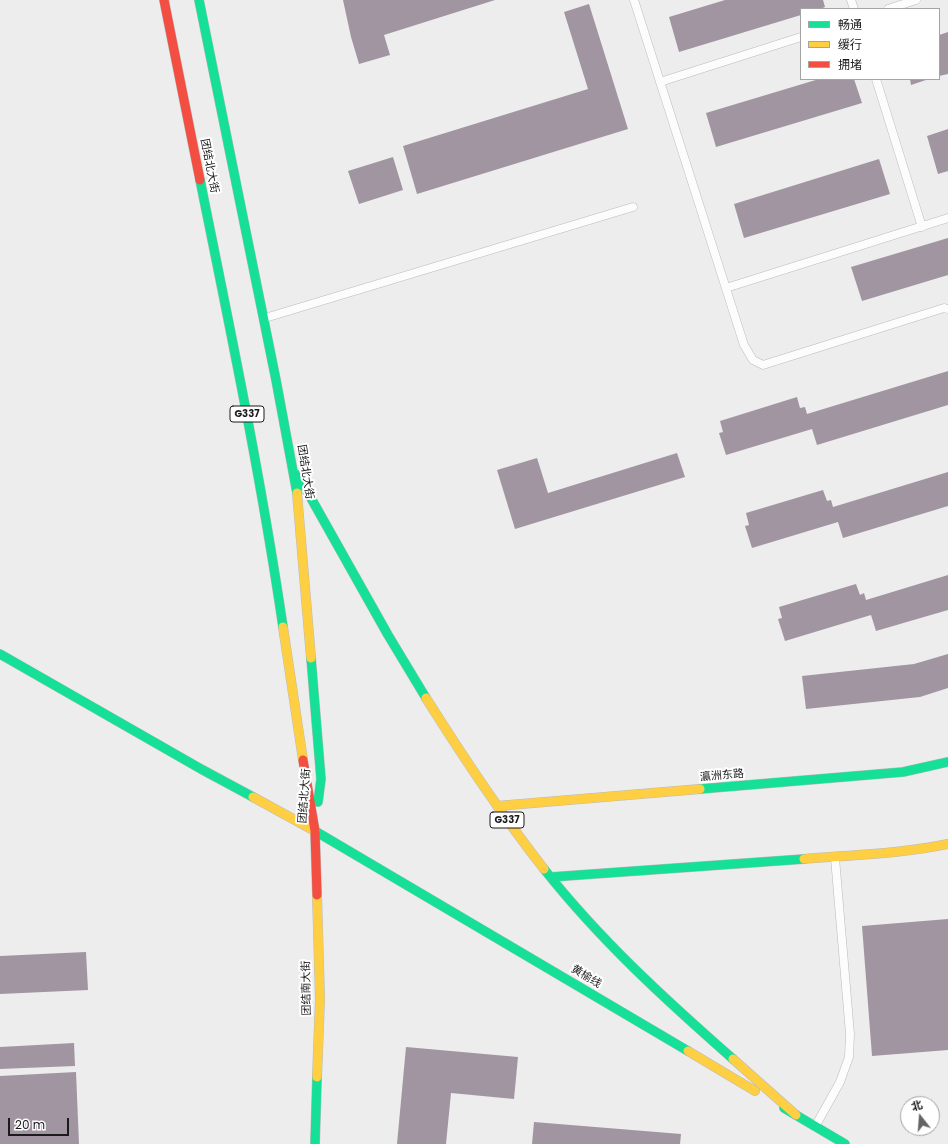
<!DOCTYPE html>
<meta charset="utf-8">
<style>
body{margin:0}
#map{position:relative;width:948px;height:1144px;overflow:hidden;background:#ededed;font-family:Poppins,"Noto Sans SC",sans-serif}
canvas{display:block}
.legend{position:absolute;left:800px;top:8px;width:140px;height:72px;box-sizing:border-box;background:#fff;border:1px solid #a4a4a4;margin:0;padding:5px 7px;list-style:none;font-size:12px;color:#1b1b1b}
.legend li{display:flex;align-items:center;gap:8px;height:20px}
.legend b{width:20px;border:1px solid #a4a4a4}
.north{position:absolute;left:900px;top:1096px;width:40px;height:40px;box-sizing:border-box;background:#fff;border:1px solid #a4a4a4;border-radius:50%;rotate:343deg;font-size:11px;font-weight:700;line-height:16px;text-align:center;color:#1b1b1b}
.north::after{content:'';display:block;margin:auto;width:14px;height:18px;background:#646464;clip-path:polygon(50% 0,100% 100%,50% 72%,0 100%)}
.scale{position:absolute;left:8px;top:1118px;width:61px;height:18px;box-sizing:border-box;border:2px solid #1b1b1b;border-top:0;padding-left:5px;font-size:12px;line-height:14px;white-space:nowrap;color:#1b1b1b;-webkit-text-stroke:3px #fff;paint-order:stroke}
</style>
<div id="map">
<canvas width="948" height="1144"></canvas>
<ul class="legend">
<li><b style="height:5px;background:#16e098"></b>畅通</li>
<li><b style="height:5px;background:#ffcf43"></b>缓行</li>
<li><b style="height:5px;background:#f24e42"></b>拥堵</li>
</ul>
<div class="north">北</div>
<div class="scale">20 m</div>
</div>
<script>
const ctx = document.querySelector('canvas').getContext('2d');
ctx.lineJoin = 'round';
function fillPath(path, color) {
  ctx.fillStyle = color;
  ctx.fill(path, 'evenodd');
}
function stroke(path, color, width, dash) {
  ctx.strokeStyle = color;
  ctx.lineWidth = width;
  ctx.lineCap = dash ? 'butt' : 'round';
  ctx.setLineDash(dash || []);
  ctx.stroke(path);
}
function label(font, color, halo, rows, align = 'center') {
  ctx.font = font + ' Poppins,"Noto Sans SC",sans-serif';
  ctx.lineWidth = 4;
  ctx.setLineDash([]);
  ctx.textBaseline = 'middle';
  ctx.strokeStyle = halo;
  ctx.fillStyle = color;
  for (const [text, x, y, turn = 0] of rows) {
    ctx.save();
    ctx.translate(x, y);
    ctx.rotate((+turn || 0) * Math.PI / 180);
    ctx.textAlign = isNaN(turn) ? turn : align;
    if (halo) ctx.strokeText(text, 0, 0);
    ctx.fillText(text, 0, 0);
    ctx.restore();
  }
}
const building = new Path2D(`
 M 343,0 L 495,0 L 384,35 L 390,55 L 359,64 L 351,37 Z
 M 725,0 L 823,0 L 825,7 L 820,9 L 801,9 L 801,15 L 679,52 L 669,17 Z
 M 589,4 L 628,129 L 417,194 L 403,146 L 588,89 L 564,12 Z
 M 948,32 L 948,74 L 939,76 L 939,35 Z
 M 819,79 L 854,79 L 862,103 L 716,147 L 706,113 Z
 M 910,79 L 929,79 L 911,85 Z
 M 948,129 L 948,171 L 938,174 L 927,136 Z
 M 393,157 L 403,190 L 359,204 L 348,171 Z
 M 879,159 L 890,194 L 744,238 L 734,204 Z
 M 948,238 L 948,275 L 862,301 L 851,267 Z
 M 948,371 L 948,405 L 817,445 L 812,429 L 726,455 L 719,433 L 723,432 L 720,421 L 797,397 L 800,408 L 805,407 L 807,414 Z
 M 677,453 L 685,477 L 515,529 L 497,470 L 537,458 L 548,493 Z
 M 948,472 L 948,506 L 843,538 L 838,522 L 752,548 L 745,526 L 749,525 L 746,513 L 823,490 L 827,501 L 831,500 L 833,507 Z
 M 948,575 L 948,610 L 876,631 L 871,615 L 785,641 L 778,619 L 782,618 L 779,607 L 856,584 L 860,595 L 864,593 L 866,600 Z
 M 948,654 L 948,688 L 920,697 L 806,709 L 802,676 L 914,664 Z
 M 948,919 L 948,1050 L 872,1056 L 862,926 Z
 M 86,952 L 88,990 L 0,994 L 0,956 Z
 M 74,1043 L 75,1066 L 0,1069 L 0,1047 Z
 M 406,1047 L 518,1057 L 514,1099 L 451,1093 L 446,1144 L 397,1144 Z
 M 76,1072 L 79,1144 L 0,1144 L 0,1076 Z
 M 534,1122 L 681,1134 L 680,1144 L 532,1144 Z`);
const lane = new Path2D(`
 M 634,0 L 744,345 L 753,360 L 763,365 L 944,308 L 948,309
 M 851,0 L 854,9
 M 888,9 L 916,0
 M 876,79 L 922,227
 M 660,82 L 801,37
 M 726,288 L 948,218
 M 265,318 L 633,207
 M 816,1125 L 840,1082 L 849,1057 L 850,1034 L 835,858`);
const fast = new Path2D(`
 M 199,0 L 276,380 L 297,493
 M 200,180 C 230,328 261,477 283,627
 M 298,475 L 388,635 L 426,698
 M 0,654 L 201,769 L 253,797
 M 311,658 L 321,779 L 318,802
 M 700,789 L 903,772 L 948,762
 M 315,831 L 688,1051
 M 544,869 C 600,940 666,1000 733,1059
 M 551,877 L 804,859
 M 784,1108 L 845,1144
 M 315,1144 L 317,1077`);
const slow = new Path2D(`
 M 297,493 L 311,658
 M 283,627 L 303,760
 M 426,698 C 463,757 501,814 544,869
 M 253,797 L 315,831
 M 497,806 L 700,789
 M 804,859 C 852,855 901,854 948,844
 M 317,895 L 320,999 L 317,1077
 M 688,1051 L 755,1091
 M 733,1059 L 796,1115`);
const jam = new Path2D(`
 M 164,0 L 200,180
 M 303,760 L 315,831 L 317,895`);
const shields = [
 [247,414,34],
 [507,820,34]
];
const shieldNames = [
 ["G337",247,414],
 ["G337",507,820]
];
const streetNames = [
 ["团结北大街",209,166,79],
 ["团结北大街",305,472,81],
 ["瀛洲东路",722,776,-5],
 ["团结北大街",305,796,-86],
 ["黄榆线",586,977,31],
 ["团结南大街",307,988,-91]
];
fillPath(building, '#a295a2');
stroke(lane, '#bbb', 9);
stroke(fast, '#bbb', 10);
stroke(slow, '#bbb', 10);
stroke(jam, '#bbb', 10);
stroke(lane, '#fcfcfc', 8);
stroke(fast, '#16e098', 9);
stroke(slow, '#ffcf43', 9);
stroke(jam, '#f24e42', 9);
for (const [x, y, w] of shields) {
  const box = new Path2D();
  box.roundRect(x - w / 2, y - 8, w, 16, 3);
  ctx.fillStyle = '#fff';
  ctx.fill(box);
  stroke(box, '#1b1b1b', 1);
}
label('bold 10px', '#1b1b1b', null, shieldNames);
label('11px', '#1b1b1b', '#fff', streetNames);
</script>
